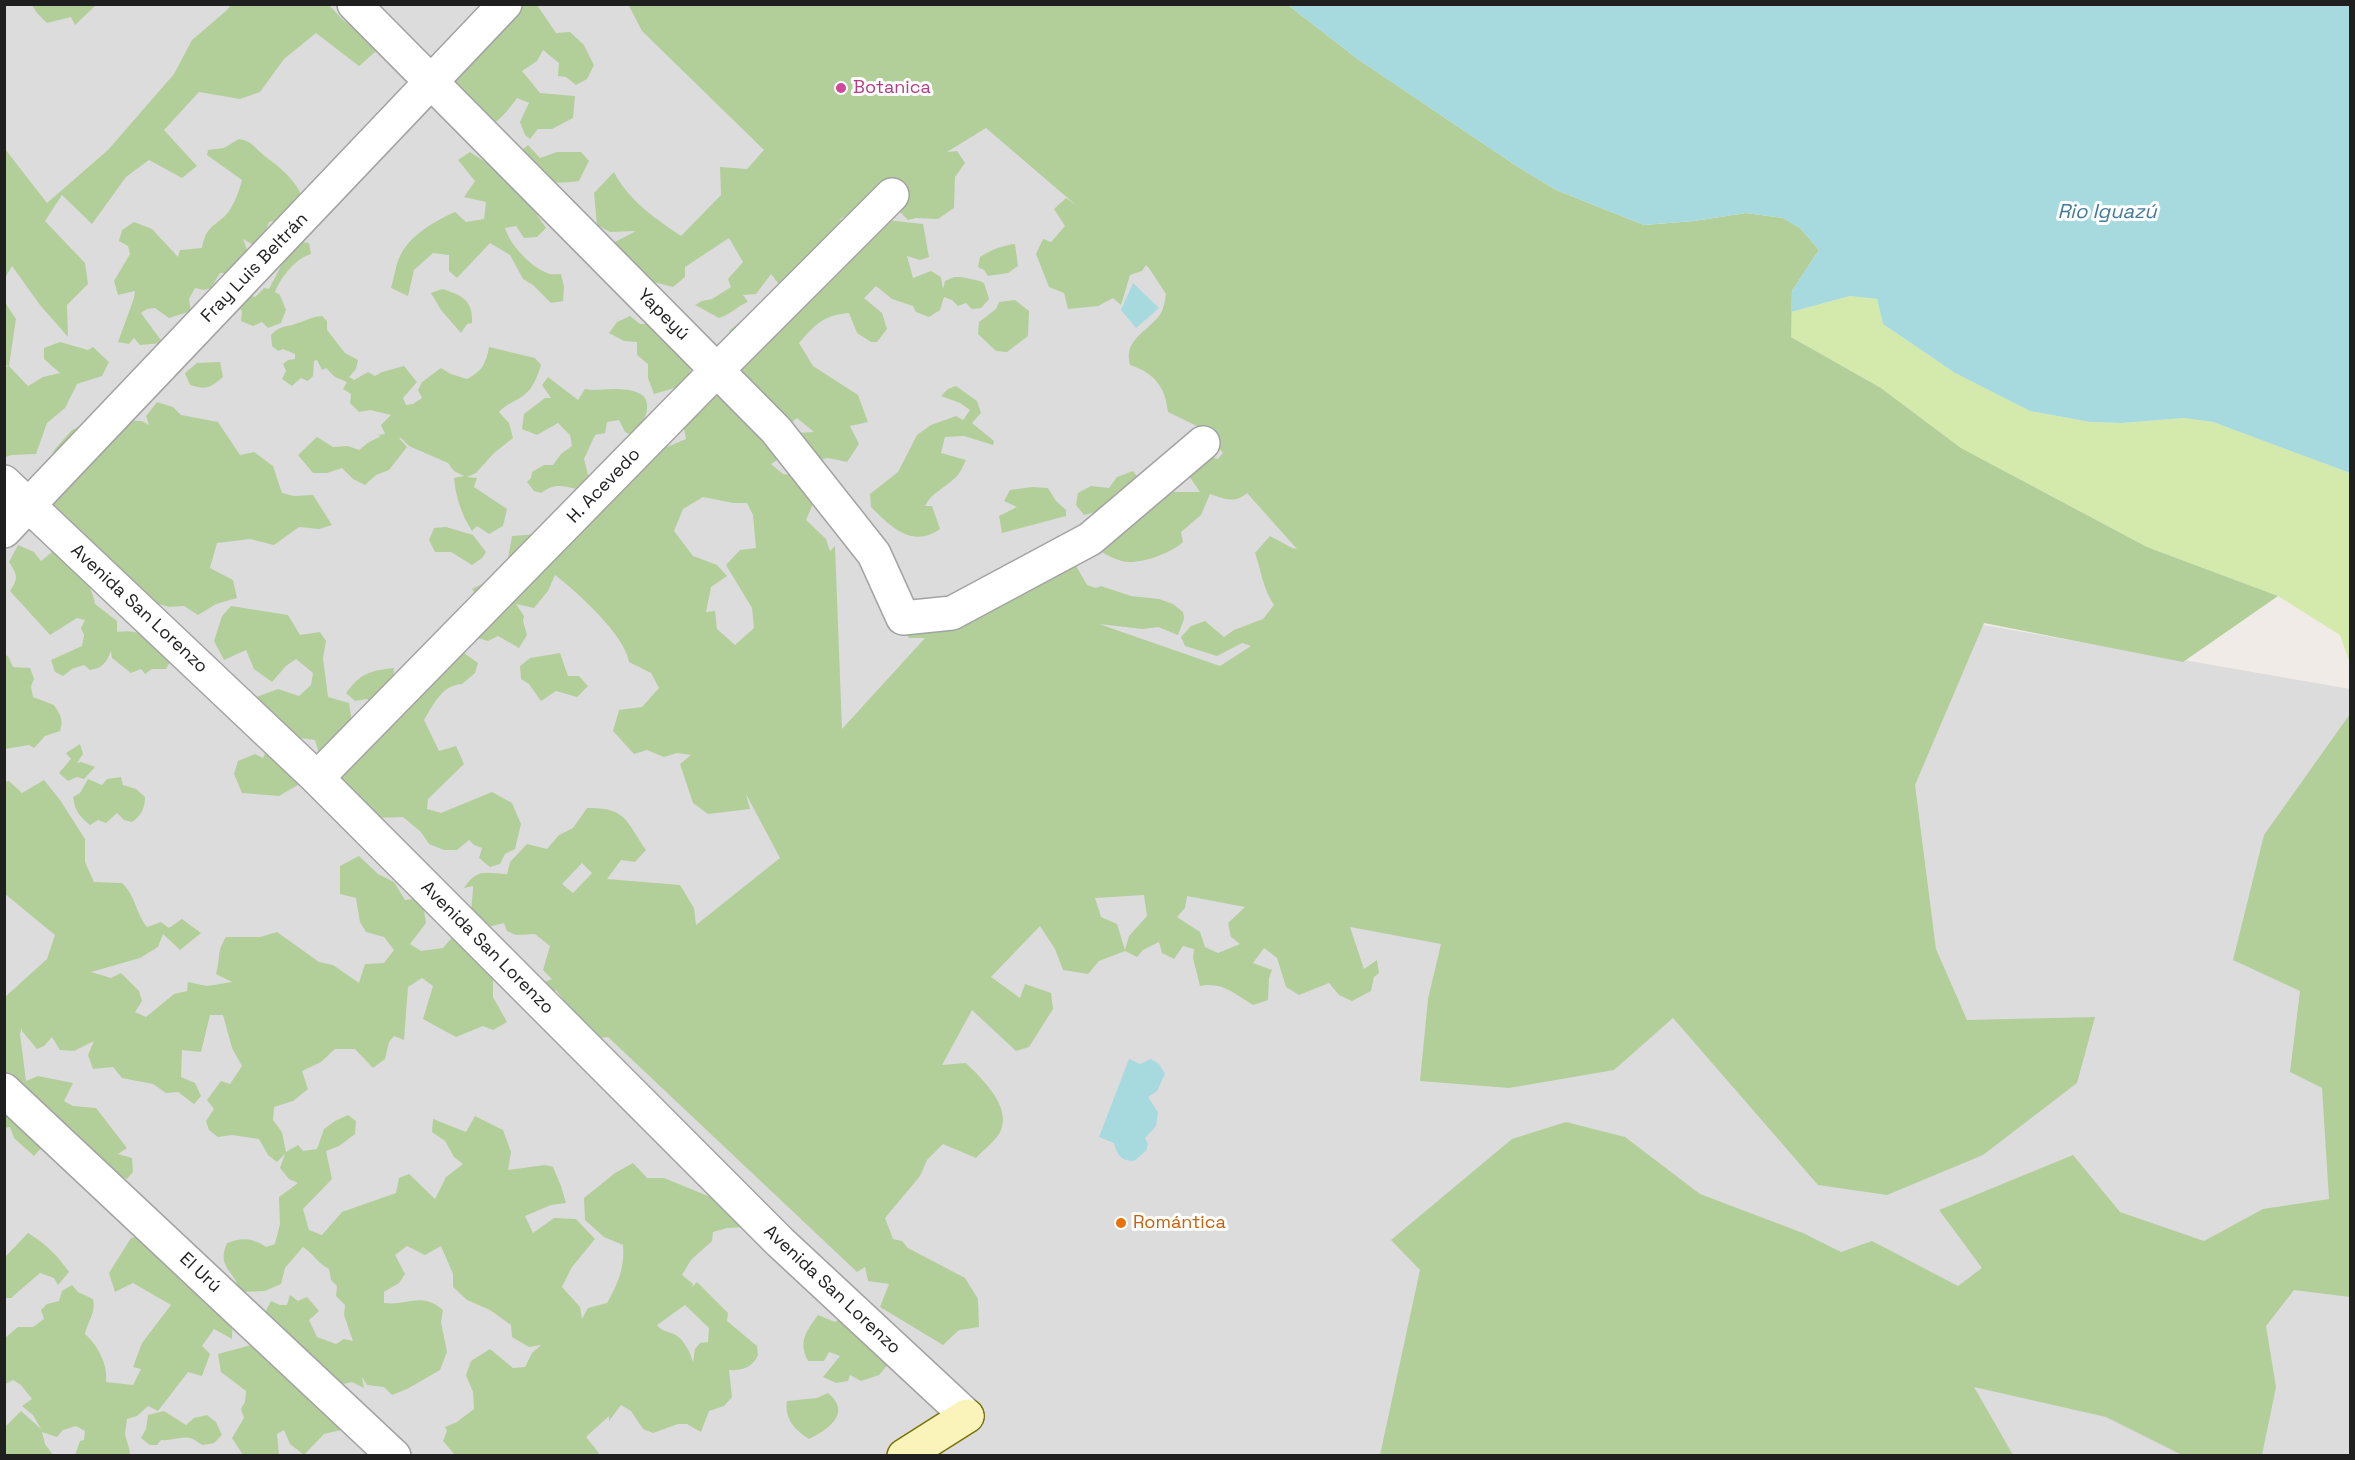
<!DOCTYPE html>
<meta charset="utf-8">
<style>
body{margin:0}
#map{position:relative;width:2355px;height:1460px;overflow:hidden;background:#f0ebe6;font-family:"Space Grotesk",sans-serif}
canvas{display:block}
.frame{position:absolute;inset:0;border:6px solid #1f1f1f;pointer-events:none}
</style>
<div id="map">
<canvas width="2355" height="1460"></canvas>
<div class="frame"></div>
</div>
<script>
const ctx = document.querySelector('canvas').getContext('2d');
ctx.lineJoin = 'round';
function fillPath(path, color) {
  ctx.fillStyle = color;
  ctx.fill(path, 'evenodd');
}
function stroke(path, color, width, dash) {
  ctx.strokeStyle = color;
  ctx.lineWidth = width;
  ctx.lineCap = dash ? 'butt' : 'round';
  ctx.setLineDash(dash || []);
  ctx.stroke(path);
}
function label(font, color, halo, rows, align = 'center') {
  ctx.font = font + ' "Space Grotesk",sans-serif';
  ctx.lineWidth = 6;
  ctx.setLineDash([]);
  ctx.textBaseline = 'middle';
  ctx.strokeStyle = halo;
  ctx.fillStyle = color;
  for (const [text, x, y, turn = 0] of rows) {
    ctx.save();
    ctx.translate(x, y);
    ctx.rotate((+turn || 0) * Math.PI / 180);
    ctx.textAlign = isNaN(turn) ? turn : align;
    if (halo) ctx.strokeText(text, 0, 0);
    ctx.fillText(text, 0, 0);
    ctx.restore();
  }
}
const residential = new Path2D(`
 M 5,5 L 1129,5 L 1794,592 L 2350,689 L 2350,1455 L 5,1456 Z`);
const grass = new Path2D(`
 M 1850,296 L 1877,299 L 1883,324 L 1955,373 L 2030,411 L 2090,422 L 2122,423 L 2184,418 L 2213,422 L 2350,473 L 2350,664 L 2340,635 L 2278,596 L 2147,547 L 1961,448 L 1881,388 L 1791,337 L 1791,312 Z`);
const forest = new Path2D(`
 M 628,4 L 1288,5 L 1359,60 L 1515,165 L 1556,190 L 1644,225 L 1694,221 L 1746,213 L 1783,218 L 1800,228 L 1819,250 L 1792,291 L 1791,337 L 1881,388 L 1961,448 L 2147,547 L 2278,596 L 2183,662 L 1984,623 L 1915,785 L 1936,949 L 1967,1020 L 2095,1017 L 2077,1083 L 1983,1155 L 1887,1195 L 1818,1185 L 1673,1018 L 1614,1070 L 1509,1088 L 1420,1081 L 1428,999 L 1441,944 L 1350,927 L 1364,969 L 1377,960 L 1379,973 L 1374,977 L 1371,991 L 1352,1001 L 1339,995 L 1329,983 L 1299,995 L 1286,987 L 1277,958 L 1264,948 L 1253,963 L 1272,970 L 1269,978 L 1268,1000 L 1253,1005 C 1235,994 1222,981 1200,986 L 1193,958 L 1194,949 L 1183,946 L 1174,959 L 1162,953 L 1159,942 L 1143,950 L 1137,957 L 1125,951 L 1099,961 L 1088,974 L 1063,970 L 1055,949 L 1040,926 L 991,977 L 1020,998 L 1025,984 L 1051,993 L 1053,1009 L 1029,1047 L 1016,1051 L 972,1010 L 942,1065 L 966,1063 C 981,1078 1011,1105 1001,1130 C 998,1139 983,1150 976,1158 L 943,1144 L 927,1160 L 920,1176 L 885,1218 L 893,1239 L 902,1241 L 908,1248 L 965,1278 L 978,1299 L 979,1327 L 959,1330 L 943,1345 L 880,1307 L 889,1284 L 868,1281 L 865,1267 L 857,1272 L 608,1037 L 599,1038 L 577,1017 L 556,990 L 549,996 L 542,983 L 552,979 L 543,970 L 550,946 L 535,934 L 516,935 L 507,931 L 504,923 L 484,928 C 466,912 473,906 473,886 L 464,888 C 477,868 485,873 507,874 L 510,862 L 527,844 L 547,849 L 559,835 L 573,828 L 587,808 C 626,807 626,821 646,850 L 635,862 L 621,860 L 607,879 L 680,885 L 694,908 L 696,925 L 780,858 L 746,794 L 750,809 L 708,814 L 693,803 L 680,764 L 691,755 L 677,753 L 664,757 L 647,750 L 634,754 L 613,731 L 619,710 L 642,707 L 659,688 L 651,673 L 629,662 C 625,635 577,592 555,575 L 548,591 L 534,608 L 516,604 L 524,616 L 523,621 L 527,635 L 519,648 L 498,636 L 488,641 L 474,637 L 481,603 L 472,589 L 484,583 L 500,584 L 506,570 L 512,536 L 538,534 L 646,448 L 667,447 L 686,439 L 682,419 L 726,343 L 730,330 L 740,322 L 752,325 L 781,287 L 771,274 L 756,294 L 743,295 L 748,302 C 737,306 730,315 719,318 L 695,305 L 702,301 L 712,299 L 731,287 L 728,279 L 743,262 L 729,238 L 685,267 L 685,277 L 673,287 L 642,279 L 621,291 L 615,242 L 636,231 L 610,232 L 597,225 L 594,193 L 614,172 C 628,200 656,219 681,236 L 721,195 L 720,167 L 747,169 L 764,150 L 642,31 ZM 986,128 L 1077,206 L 1066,198 L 1054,209 L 1065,226 L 1051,242 L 1043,239 L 1036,254 L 1049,287 L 1064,293 L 1068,309 L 1098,306 L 1113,298 L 1121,305 L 1130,275 L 1142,271 L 1146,265 L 1149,268 L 1166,294 C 1165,300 1164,308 1161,313 C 1149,332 1123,338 1130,365 C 1154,373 1165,386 1168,412 L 1203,429 L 1223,453 L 1218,459 L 1200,453 L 1187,473 L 1200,492 L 1164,492 L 1096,549 C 1104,553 1113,559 1122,561 C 1137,566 1172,553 1183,542 L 1181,532 L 1201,515 L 1210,494 C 1225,499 1235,504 1247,493 L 1297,549 L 1292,548 L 1270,536 L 1255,553 C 1261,570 1263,589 1274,605 L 1263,619 L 1234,630 L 1224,637 L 1205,621 L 1191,626 L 1181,637 L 1185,646 L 1217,656 L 1242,643 L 1251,646 L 1220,666 L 1099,624 L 1143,629 L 1158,627 L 1178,635 L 1184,619 L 1183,612 L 1173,604 L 1159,599 L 1131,596 L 1101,586 L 1096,588 L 1087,585 L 1075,564 L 948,596 L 927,606 L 904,629 L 909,638 L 925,638 L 842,729 L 835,546 L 830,551 L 826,539 L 806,520 L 815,499 L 807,476 L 783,474 L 771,464 L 782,457 L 785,428 L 797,418 L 814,432 L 796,433 L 814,461 L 828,458 L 847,462 L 859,444 L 850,426 L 868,422 L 858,395 L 813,366 L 799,343 C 815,325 823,315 849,313 L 857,333 L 871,342 L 877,342 L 887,329 L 882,313 L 864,298 L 876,286 L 892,299 L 913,306 L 916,312 L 929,317 L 940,310 L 944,297 L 952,300 L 958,306 L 966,303 L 972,309 L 981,308 L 989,299 L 984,283 L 980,281 L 961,277 L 954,277 L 945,281 L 943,289 L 941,277 L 931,271 L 913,278 L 907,256 L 920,260 L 929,257 L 923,224 L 858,217 L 839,220 L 898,183 L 897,209 L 908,220 L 916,218 L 938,219 L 954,208 L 955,177 L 965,163 L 957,151 L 947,152 ZM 703,497 L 733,503 L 747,503 L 753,515 L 756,548 L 740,550 L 726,565 L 752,608 L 754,628 L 735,645 L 717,629 L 715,611 L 706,612 L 711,587 L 727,576 L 717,565 L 693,556 L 674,531 L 683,509 ZM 582,863 L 592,873 L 573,893 L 562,884 ZM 1144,895 L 1147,916 L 1129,936 L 1125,950 L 1117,924 L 1101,917 L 1095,898 ZM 1187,896 L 1245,907 L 1228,923 L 1231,937 L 1240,944 L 1218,953 L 1205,947 L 1200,932 L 1177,917 L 1185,908 Z
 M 32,5 L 96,5 L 75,25 L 71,17 L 47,23 L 37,13 Z
 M 231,5 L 329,5 L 343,20 L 381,47 L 359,66 L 316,33 L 284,59 L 260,92 L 240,99 L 199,92 L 164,130 L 197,166 L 182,178 L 149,160 L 126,177 L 92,224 L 62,195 L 45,221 L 85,263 L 88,284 L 67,305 L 68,337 L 40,305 L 12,266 L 5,278 L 5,149 L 47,203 L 108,150 L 174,74 L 192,40 L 226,11 Z
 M 496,5 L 537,5 L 556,33 L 570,32 L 584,45 L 594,65 L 587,79 L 576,85 L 566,77 L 558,76 L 559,63 L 543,50 L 537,61 L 522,71 L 540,93 L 575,96 L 573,118 L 552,129 L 538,129 L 530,139 L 525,135 L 520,122 L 529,103 L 517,98 C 504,117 484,138 459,134 L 448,117 L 452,78 Z
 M 239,139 C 253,141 255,149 266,157 C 282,169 301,184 304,205 L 286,218 L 269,222 L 264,238 L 257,247 L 243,239 L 249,255 L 232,273 L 220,273 L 211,288 L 204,290 L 195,288 L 189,299 L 191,311 L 169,318 L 155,308 L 147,309 L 141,313 L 163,343 L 140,345 L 134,338 L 129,344 L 118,342 L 134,298 L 135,291 L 118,295 L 114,281 L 130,254 L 128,246 L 119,241 L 122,230 L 134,222 L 152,229 L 178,257 L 180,250 L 202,248 C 206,227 212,228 226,215 C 234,206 239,191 242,180 L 207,155 L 208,150 L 224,148 Z
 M 528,145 L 540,158 L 557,152 L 581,152 L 589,161 L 579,181 C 542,186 541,180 516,155 Z
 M 470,152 L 513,180 L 546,228 L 537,237 L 524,238 L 516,226 L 505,228 C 510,245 530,266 547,273 C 550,275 556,274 561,274 L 564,287 L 563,301 L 551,303 L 533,285 L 523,279 L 510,255 L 490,243 L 457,278 L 449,271 L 449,255 L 433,253 L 414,270 L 408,296 L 391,288 C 394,279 396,263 400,256 C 410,235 435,221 455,212 L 466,222 L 484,219 L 486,202 L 464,197 L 475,181 L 458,160 Z
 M 301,242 L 309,243 L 311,254 C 296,258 281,277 275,292 L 280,295 L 286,310 L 281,323 L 268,328 L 262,322 L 253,326 L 241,321 L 242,310 L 234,308 L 248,295 L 255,297 L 264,288 L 269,289 L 282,264 L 277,261 Z
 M 1015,244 L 1018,266 L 1008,273 L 988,276 L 984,270 L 978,267 L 980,257 C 992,249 1001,246 1015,244 Z
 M 442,289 C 462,295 473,300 472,323 L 467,324 L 461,333 L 441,310 L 431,293 Z
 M 1015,300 L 1029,311 L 1028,336 L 1007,352 L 996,351 L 978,334 L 979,322 L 996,309 L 999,302 Z
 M 4,301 L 16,319 L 9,366 L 28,386 L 43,377 L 60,373 L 44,359 L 44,348 L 60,342 L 88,350 L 93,347 L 109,362 L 102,376 L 77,384 L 65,408 L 47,423 L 36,454 L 12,455 L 5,457 L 4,368 L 8,366 L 5,365 Z
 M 322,316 L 327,321 L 327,330 L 345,353 L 358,360 L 356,369 L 349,377 L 354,380 L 368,372 L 375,376 L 382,372 L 404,366 L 417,382 L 403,398 L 406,405 L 413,404 L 422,398 L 418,390 L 422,382 L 441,368 L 451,374 L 467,379 C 482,371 486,364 489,347 L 535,358 L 541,365 C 537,378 532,391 520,398 C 511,403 506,405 499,412 L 509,423 L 513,438 L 494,453 L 476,473 L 467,477 L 477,478 L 474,487 L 507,509 L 503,526 L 489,534 L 477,526 L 472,531 C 461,514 456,497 454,478 L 464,476 L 454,471 L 448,463 L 409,446 L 401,438 L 399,438 L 407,447 L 389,470 L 376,475 L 365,485 L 353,479 L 342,468 L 327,473 L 313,473 L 298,455 L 317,437 L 333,447 L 348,446 L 359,450 L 369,442 L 381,436 L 377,435 L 385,434 L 381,425 L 391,415 L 370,410 L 359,412 L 350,403 L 351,394 L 343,389 L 347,382 L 335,377 L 326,368 L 322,370 L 317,360 L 314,361 L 313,376 L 308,381 L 301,378 L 292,386 L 282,379 L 286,371 L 283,364 L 288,360 L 295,359 L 295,354 L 283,349 L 278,351 L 272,346 L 271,335 C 282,324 285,328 298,323 C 307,320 312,317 322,316 Z
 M 630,316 L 640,324 L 653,324 L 691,367 C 686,389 673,388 654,394 L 648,378 L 648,364 L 637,355 L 637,342 L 624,341 L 609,333 L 617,322 Z
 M 220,362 L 223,377 C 210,388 206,390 190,385 L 185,373 L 197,363 Z
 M 548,377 L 578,400 L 585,389 C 595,391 603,389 613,389 C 656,389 652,407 636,437 L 625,432 L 619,420 L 607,422 L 605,433 L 595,435 L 584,459 L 591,487 L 586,492 C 568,487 557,481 541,493 L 534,491 L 527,482 L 531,478 L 532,472 L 544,465 L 553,465 L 561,454 L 572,446 L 570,435 L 558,423 L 537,435 L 522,429 L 524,414 L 545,398 L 551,398 L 542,385 Z
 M 956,386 L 977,401 L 981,413 L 972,423 L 994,441 L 993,445 L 964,436 L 945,437 L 941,453 L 966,460 C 963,466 960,474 955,478 C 945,488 931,493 925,506 L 932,506 L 940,529 C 912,549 890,526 871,507 L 870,494 L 898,472 L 917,435 L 931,425 L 956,416 L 963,420 L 970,410 L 960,403 L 941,396 L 948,389 Z
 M 157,402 L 173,407 L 181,415 L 218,422 L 240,455 L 254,452 L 273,466 L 282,493 L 294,496 L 313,495 L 332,525 L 319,529 L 299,527 L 274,545 L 250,539 L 217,543 L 210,568 L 233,580 L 237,598 L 216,604 L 198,615 L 184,606 L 169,607 L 149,601 L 74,548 L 39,480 L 55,449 L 72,430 L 93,420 L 142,421 L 149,425 L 146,416 Z
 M 1133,471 L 1139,479 L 1117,492 L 1099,511 L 1084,515 L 1076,505 L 1078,493 L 1091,486 L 1109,488 L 1117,477 Z
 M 1032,487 L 1048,488 L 1056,501 L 1066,510 L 1066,516 L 1002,533 L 999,516 L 1017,507 L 1004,501 L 1010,490 Z
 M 446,527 L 473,535 L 486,552 L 482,558 L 472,565 L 451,552 L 435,552 L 429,540 L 434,528 Z
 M 18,545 L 34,552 L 41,561 L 52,552 C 72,559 92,583 95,604 L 117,621 L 117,632 C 145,628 152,642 171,660 L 166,669 L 152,669 L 145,674 L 141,669 L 131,673 L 112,658 L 111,651 C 106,663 103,668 90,670 L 84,665 L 72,669 L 63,676 L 55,672 L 51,660 L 82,646 L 84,635 L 81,628 L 85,620 L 77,618 L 50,635 L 10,591 C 19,578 17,574 9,562 Z
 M 231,606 L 288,615 L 300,635 L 320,632 L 326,641 L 323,658 L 328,697 L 349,703 L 353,728 L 377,706 L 367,699 L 355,701 L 346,693 C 361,673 369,671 394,668 L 393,688 L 453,645 L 478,663 L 475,673 L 462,684 C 442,685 434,704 424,720 L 439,751 L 456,746 L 464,764 L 428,799 L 427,809 L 441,813 L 492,792 L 512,803 L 521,824 L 515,849 L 505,854 L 500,864 L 490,867 L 479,858 L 482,848 L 474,845 L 469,840 L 457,850 L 444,850 L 429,844 L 421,832 L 403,817 L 372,818 L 322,763 L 315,740 L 270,734 L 275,713 L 256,708 L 242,721 L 217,708 L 215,699 L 248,700 L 278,689 L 299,696 L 311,685 L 313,673 L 296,659 L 286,666 L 272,682 L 254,669 L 246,650 L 224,660 L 214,641 L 222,616 Z
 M 560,653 L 568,676 L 579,676 L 588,686 L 577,697 L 556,691 L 541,701 L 529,684 L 521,679 L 520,666 L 530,658 Z
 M 5,655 L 8,656 L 13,667 L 30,668 L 34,679 L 31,686 L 33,697 L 54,705 C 60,714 64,720 60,731 L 45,736 L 34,748 L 29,745 L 5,749 Z
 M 2350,714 L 2350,1297 L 2294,1290 L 2266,1326 L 2276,1387 L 2262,1455 L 2182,1455 L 2106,1417 L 1974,1387 L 2013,1455 L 1380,1455 L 1420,1270 L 1391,1240 L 1512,1139 L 1566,1122 L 1625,1137 L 1700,1194 L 1803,1233 L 1841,1252 L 1872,1241 L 1958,1286 L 1982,1268 L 1939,1210 L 2073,1155 L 2120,1212 L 2204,1241 L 2263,1209 L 2329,1199 L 2322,1088 L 2290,1072 L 2300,991 L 2233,960 L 2264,835 Z
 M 80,744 L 83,754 L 77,763 L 81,762 L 95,767 L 84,779 L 77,777 L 68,781 L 59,773 L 71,759 L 66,753 Z
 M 266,751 L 300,771 L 298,785 L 279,796 L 242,793 L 234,774 L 238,761 L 255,754 L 263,758 Z
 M 121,777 L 123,785 L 136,789 L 145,797 C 145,808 141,816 132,822 L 124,820 L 117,813 L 106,823 L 98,820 L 90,825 C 80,817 75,811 73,797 L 80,793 L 88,779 L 102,785 L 107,779 Z
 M 44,780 L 60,800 L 85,839 L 85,862 L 94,882 L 122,883 C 137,898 135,912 147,927 L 161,922 L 169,928 L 182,919 L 201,933 L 180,950 L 163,934 L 158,947 L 140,958 L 91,972 L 111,978 L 121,973 L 139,991 L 142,1001 L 135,1012 L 146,1017 L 174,994 L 187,991 L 188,982 L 207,986 L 232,982 L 216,974 C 221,957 216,953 226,937 L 260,937 L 277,932 L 319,962 L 333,965 L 359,983 L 365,964 L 384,963 L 394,950 L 384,937 L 366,932 L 360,922 L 356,898 L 340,894 L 340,866 L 359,856 L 378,874 L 394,882 L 405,900 L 422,898 L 426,923 L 410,944 L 421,951 L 443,948 L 454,935 L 493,976 L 493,997 L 507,1022 L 493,1030 L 483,1026 L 456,1037 L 423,1019 L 433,986 L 422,978 L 408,987 L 404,1040 L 394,1036 L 389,1042 L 385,1059 L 373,1068 L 355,1049 L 335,1049 L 321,1062 L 302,1071 L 308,1089 L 293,1101 L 274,1107 L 273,1120 L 282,1132 L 286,1152 L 298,1145 L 303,1151 L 317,1149 L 324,1129 L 335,1121 L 348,1115 L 356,1121 L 355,1134 L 339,1146 L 326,1151 L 332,1179 L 303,1209 L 309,1230 L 322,1235 L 342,1212 L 396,1193 L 399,1178 L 409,1174 L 435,1199 L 446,1177 L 463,1164 L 454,1157 L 445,1141 L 432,1132 L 433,1119 L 466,1132 L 475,1116 L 503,1130 L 511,1152 L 508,1170 L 545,1165 L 553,1167 L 561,1186 L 566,1203 L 551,1205 L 525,1216 L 533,1233 L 554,1218 L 576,1219 L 595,1239 L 572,1267 L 562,1287 L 580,1307 L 582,1319 L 588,1308 L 607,1303 C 618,1284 625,1267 623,1245 L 604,1237 L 585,1220 L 584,1198 L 615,1173 L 633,1163 L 647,1178 L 664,1178 L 713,1198 L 747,1227 L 727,1228 L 713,1232 L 712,1241 L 691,1260 L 682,1275 L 693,1284 L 692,1287 L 697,1282 L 728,1313 L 727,1321 L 757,1346 L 758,1355 C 753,1367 742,1371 729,1370 L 732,1397 L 724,1406 L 709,1411 L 701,1432 L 687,1424 L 678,1424 L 653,1433 L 643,1429 L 631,1411 L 621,1405 L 609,1421 L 609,1416 L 586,1437 L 599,1453 L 597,1455 L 455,1455 L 443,1441 L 447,1431 L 445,1427 L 457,1422 L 474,1409 L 473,1392 L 466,1375 L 471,1361 L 490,1349 L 513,1368 L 525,1367 L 532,1353 L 541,1345 L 529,1347 L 512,1337 L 511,1325 L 490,1310 L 467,1300 L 453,1287 L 453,1274 L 441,1246 L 425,1255 L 407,1246 L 395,1255 L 405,1274 L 399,1283 L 384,1292 L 384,1303 C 408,1306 421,1291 443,1310 L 441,1322 L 447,1352 L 440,1370 L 407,1389 L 392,1395 L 384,1387 L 367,1385 L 362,1377 L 364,1388 L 352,1382 L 335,1386 L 343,1419 L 341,1430 L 324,1434 L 304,1455 L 290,1444 L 284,1430 L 277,1434 L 279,1455 L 243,1455 L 232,1438 L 244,1418 L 241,1409 L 245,1402 L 246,1391 L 221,1372 L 218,1354 L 270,1340 L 260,1322 L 271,1301 L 280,1305 L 287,1305 L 290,1295 L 298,1301 L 307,1297 L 319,1311 L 309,1320 L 317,1337 L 336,1344 L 344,1339 L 353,1341 L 344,1315 L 345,1305 L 336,1296 L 337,1286 L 331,1280 L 329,1269 C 317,1263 314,1254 303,1247 L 285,1268 L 281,1284 L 265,1291 L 240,1292 C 235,1269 216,1269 227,1243 C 242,1237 253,1238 266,1247 L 275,1244 L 280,1224 L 279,1197 L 298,1183 L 289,1179 L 280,1168 L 285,1154 L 277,1162 L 268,1155 L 259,1139 L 232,1135 L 218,1137 L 209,1130 L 206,1121 L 214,1109 L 207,1100 L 221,1081 L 230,1084 L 242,1066 L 232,1048 L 223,1015 L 210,1015 L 201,1052 L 182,1050 L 181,1077 L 195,1083 L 201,1096 L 194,1104 L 178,1092 L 166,1093 L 153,1084 L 122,1078 L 113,1067 L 93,1069 L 88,1055 L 94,1041 L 74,1051 L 60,1050 L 52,1037 L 44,1046 L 37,1049 L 22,1031 L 22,1027 L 20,1034 L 26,1081 L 38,1076 L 73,1083 L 64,1101 L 73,1106 L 96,1108 L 127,1148 L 118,1154 L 132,1158 L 133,1172 L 127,1179 L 47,1141 L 34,1156 L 14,1138 L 10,1127 L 5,1128 L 5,997 L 47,959 L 55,935 L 5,894 L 4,782 L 9,781 L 22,793 ZM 685,1305 L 709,1328 L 708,1342 L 700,1343 L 695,1349 L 693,1362 C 690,1352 684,1339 674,1334 C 666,1331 662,1331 657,1325 Z
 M 28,1233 C 45,1243 58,1256 69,1272 L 58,1285 L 54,1278 L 40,1273 L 11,1298 L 5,1298 L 5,1257 Z
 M 145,1235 L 233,1314 L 232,1339 L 214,1329 L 202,1346 L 210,1354 L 202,1376 L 188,1372 L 158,1411 L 148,1406 L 137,1416 L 127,1419 L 125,1434 L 130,1452 L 129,1455 L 75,1455 L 80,1441 L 84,1440 L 85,1431 L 76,1426 L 63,1430 L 57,1437 L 42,1432 L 45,1444 L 53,1455 L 5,1455 L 4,1428 L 21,1411 L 41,1429 L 33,1415 L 22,1406 L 32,1399 L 21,1385 L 13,1380 L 5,1384 L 5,1338 L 18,1327 L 33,1327 L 44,1319 L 41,1310 L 47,1304 L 59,1301 L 62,1291 L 72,1285 L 78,1292 L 93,1299 C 96,1314 88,1320 85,1334 C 98,1346 108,1364 106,1382 L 133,1385 L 141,1369 L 133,1367 L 142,1343 L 171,1305 L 133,1283 L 115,1292 L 109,1273 L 131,1238 Z
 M 818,1315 L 835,1322 L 841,1318 L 891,1361 L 879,1375 L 861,1381 L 850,1375 L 848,1381 L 836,1383 L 823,1377 L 840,1356 L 829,1352 L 824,1361 L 808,1361 C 798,1341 806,1332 818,1315 Z
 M 828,1393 C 852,1413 829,1429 809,1439 C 795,1430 784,1419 787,1401 L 817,1398 Z
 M 164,1411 L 186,1425 L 194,1418 L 207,1415 L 216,1422 L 222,1435 L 214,1443 L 203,1445 C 198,1443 195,1439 190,1438 C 181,1436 172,1441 161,1440 L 157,1445 L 150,1445 L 141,1438 L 146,1429 L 148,1415 Z`);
const water = new Path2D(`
 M 1288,5 L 2350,5 L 2350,473 L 2213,422 L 2184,418 L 2122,423 L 2090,422 L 2030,411 L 1955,373 L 1883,324 L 1877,299 L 1850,296 L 1791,312 L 1792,291 L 1819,250 L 1800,228 L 1783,218 L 1746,213 L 1694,221 L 1644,225 L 1556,190 L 1515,165 L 1359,60 Z
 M 1133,283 L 1159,308 L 1136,328 L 1121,310 Z
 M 1129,1059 L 1140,1064 L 1151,1059 L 1159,1064 L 1165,1074 L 1157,1091 L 1148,1097 L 1158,1112 L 1156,1126 L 1145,1138 L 1148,1144 L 1146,1151 L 1134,1161 C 1121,1161 1117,1155 1114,1143 L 1099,1137 Z`);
const minor = new Path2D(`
 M 354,4 L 776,430 L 874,554 L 903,618 L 952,613 L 1090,539 L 1203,443
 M 4,531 L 505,4
 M 317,778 L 718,369 L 892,195
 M 4,1090 L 394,1456`);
const tertiary = new Path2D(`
 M 4,482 L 317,778 L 780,1242 L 967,1416`);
const secondary = new Path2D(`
 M 904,1456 L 967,1416`);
const markers = [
 [841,88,6,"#d1479c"],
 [1121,1223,6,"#e8710a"]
];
const hotelNames = [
 ["Botanica",853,88]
];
const streetNames = [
 ["Fray Luis Beltrán",255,268,-46],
 ["Yapeyú",663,315,45],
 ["H. Acevedo",604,486,-46],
 ["Avenida San Lorenzo",139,609,43],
 ["Avenida San Lorenzo",487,948,45],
 ["El Urú",200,1273,43],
 ["Avenida San Lorenzo",832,1290,43]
];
const foodNames = [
 ["Romántica",1133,1223]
];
const waterNames = [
 ["Rio Iguazú",2107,213]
];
fillPath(residential, '#dddcdd');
fillPath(grass, '#d4eaac');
fillPath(forest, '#b2cf9a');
fillPath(water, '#a6dade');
stroke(minor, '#a3a3a3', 36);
stroke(tertiary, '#a3a3a3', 36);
stroke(secondary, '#787305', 36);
stroke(minor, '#fff', 33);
stroke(tertiary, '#fff', 33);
stroke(secondary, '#faf3ba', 33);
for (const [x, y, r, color] of markers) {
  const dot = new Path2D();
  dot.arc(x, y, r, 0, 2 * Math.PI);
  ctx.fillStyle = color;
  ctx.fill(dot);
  stroke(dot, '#fff', 2);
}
label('18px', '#b23c85', '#fff', hotelNames, 'left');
label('18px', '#1f1f1f', '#fff', streetNames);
label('18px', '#c56008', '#fff', foodNames, 'left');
label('italic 20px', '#427a98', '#fff', waterNames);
</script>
